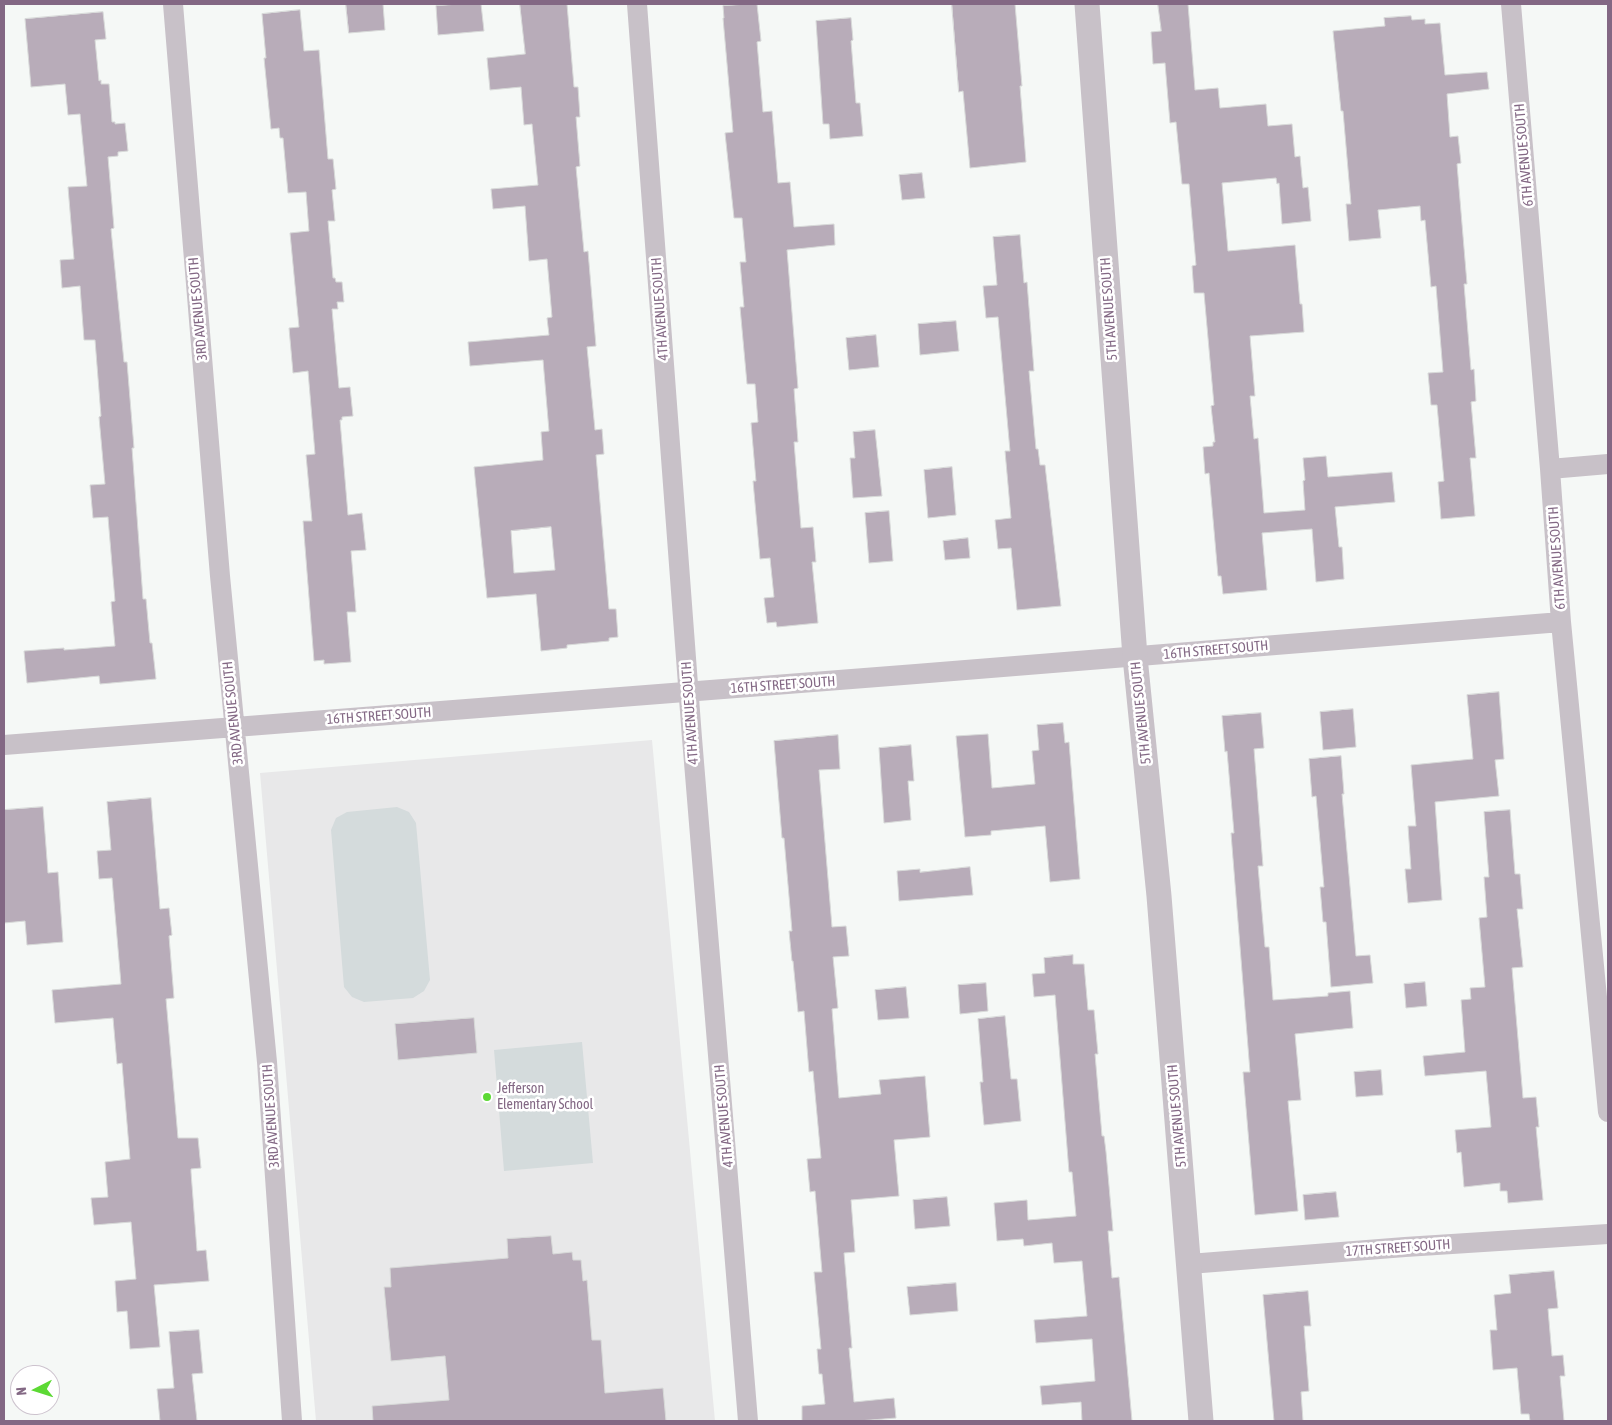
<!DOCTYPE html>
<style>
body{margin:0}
#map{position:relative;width:1612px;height:1425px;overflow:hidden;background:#f5f8f6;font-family:"Asap Condensed",sans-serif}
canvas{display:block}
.frame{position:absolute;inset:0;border:5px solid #836884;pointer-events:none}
.north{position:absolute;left:10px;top:1365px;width:50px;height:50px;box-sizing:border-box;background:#fff;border:1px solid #cdc3ce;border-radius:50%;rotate:265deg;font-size:14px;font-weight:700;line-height:20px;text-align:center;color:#836884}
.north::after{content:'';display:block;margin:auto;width:18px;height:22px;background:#5cd934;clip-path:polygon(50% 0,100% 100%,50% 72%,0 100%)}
</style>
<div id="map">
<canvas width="1612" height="1425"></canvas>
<div class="frame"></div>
<div class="north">N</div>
</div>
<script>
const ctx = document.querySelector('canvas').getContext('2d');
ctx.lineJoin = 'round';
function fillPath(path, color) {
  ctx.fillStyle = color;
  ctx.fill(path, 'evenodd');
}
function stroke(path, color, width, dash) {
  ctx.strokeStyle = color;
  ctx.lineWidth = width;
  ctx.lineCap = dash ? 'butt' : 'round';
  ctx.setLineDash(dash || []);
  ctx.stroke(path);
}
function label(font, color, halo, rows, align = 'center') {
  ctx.font = font + ' "Asap Condensed",sans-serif';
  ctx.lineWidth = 5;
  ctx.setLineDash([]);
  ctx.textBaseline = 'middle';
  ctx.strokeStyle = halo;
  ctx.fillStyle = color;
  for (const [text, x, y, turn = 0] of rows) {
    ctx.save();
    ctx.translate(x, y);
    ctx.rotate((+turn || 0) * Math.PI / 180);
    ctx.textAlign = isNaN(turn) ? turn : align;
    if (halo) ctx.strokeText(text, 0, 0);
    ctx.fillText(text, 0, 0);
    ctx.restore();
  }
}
const built = new Path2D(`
 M 652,740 L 715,1421 L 316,1421 L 260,773 Z`);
const green = new Path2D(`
 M 397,807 L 409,812 L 416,823 L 430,980 L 424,991 L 413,998 L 364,1002 L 352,997 L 344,987 L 331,830 L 336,818 L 347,812 Z
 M 582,1042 L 593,1163 L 504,1171 L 494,1050 Z`);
const building = new Path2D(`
 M 346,4 L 383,4 L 385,30 L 349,33 Z
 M 460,4 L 481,4 L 484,31 L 438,35 L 436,6 Z
 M 520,4 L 567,4 L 574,87 L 578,87 L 580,117 L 576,117 L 580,166 L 576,167 L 584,252 L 588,251 L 596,346 L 587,347 L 595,430 L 602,429 L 604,454 L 596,455 L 609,609 L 616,609 L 618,637 L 609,638 L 609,641 L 567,645 L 567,648 L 541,651 L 536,594 L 487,598 L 474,467 L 543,460 L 541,432 L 549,431 L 543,360 L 470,366 L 468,342 L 549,335 L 547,318 L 552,317 L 547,259 L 529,261 L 525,206 L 493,209 L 491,189 L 538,185 L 532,124 L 524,125 L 521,87 L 490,90 L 487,58 L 525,54 ZM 551,527 L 555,570 L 514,573 L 511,531 Z
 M 748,4 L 757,4 L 761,41 L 757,42 L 763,112 L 772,111 L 778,183 L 790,182 L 794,227 L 834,224 L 835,245 L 787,250 L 798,388 L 794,389 L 798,442 L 794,442 L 801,528 L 813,527 L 816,562 L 812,562 L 818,623 L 777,627 L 776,622 L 767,623 L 764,598 L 774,597 L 770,558 L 760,559 L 753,481 L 756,481 L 751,423 L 758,422 L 755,384 L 747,384 L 740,307 L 744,307 L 740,262 L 746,262 L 742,218 L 734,218 L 725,133 L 733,132 L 723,18 L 724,18 L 723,6 Z
 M 952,4 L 1015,4 L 1022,86 L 1020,86 L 1026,162 L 970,168 L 963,91 L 959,92 Z
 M 1158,4 L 1188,4 L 1195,90 L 1218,88 L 1220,108 L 1266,104 L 1268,126 L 1292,124 L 1295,157 L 1300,156 L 1303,188 L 1308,187 L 1311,221 L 1282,224 L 1279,183 L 1277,184 L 1276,178 L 1222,183 L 1228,251 L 1295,245 L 1300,304 L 1302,304 L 1304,332 L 1250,336 L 1255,396 L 1250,396 L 1254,439 L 1258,438 L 1264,513 L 1305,510 L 1303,481 L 1305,480 L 1303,458 L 1326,456 L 1328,477 L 1392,472 L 1395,502 L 1335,507 L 1339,547 L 1342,547 L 1344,579 L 1316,582 L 1312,529 L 1262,533 L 1267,590 L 1223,594 L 1221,576 L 1218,576 L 1209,473 L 1205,474 L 1203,447 L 1213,446 L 1213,442 L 1215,442 L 1211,406 L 1214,405 L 1204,293 L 1194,293 L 1192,266 L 1196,265 L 1189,184 L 1182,184 L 1176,122 L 1170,123 L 1165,63 L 1153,64 L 1151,32 L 1161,31 Z
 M 300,10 L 304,51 L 319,50 L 328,159 L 333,159 L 336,189 L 332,190 L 335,221 L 328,221 L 333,278 L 335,278 L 336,282 L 342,282 L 344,302 L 337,302 L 338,309 L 332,309 L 339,388 L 350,387 L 353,416 L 342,417 L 342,420 L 340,420 L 348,515 L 362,513 L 366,550 L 351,551 L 356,612 L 347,612 L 351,662 L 324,664 L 324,660 L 314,661 L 303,521 L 312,521 L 306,455 L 315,454 L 308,371 L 293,373 L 289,328 L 299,327 L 290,233 L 309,231 L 306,192 L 288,193 L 283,138 L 280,138 L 279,128 L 271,129 L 264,58 L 266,58 L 262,14 Z
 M 103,12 L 106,39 L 95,40 L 99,81 L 101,80 L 101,84 L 109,84 L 112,122 L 115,122 L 115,124 L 125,123 L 128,151 L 118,152 L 118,156 L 108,157 L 114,228 L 111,229 L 124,362 L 127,362 L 134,448 L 132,448 L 143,599 L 146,599 L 150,643 L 152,643 L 156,679 L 100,684 L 99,676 L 27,683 L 24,651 L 64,648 L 64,650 L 115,646 L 111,602 L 115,601 L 108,517 L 93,518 L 90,485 L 105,484 L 99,417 L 101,416 L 95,340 L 84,340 L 80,286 L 62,288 L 60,260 L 74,259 L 68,187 L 87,186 L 80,114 L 68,115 L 65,84 L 31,87 L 25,19 Z
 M 1411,16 L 1412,20 L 1425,19 L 1425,24 L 1440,23 L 1445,75 L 1487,72 L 1489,89 L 1447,94 L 1450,137 L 1458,136 L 1461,163 L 1457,164 L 1467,284 L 1464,284 L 1471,370 L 1474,369 L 1476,401 L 1471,402 L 1476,458 L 1470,458 L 1475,516 L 1441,519 L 1438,482 L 1444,481 L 1437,405 L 1431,405 L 1428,373 L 1443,372 L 1436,286 L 1431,287 L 1425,220 L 1421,221 L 1420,206 L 1378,210 L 1381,238 L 1349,241 L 1346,204 L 1351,204 L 1343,111 L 1341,111 L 1333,31 L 1385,26 L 1384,18 Z
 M 851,18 L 853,40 L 851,41 L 856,103 L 860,103 L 863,136 L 830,139 L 829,124 L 823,124 L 816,21 Z
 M 922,173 L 925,198 L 902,200 L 899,175 Z
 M 1020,235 L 1024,283 L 1027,282 L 1034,371 L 1029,371 L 1036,449 L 1038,449 L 1040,465 L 1045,465 L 1061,606 L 1017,610 L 1011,548 L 998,549 L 995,520 L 1011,518 L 1005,451 L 1010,451 L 998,317 L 986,318 L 983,286 L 997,285 L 993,237 Z
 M 956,321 L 959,351 L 920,355 L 918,324 Z
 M 876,335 L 879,367 L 849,370 L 846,338 Z
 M 875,430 L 882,496 L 853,498 L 850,458 L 855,458 L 853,432 Z
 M 952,467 L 956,515 L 928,518 L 924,470 Z
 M 889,511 L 893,561 L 869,563 L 865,513 Z
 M 968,538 L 970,558 L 945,560 L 943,541 Z
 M 1499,692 L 1504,759 L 1495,760 L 1499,796 L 1435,802 L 1442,900 L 1408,903 L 1405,869 L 1411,869 L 1408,826 L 1416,826 L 1411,765 L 1473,759 L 1467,695 Z
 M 1353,709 L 1356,747 L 1323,750 L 1320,712 Z
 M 1261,713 L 1264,748 L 1254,749 L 1263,866 L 1258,866 L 1265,947 L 1269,947 L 1273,1000 L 1328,996 L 1328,993 L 1350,991 L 1353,1028 L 1295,1034 L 1301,1100 L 1288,1101 L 1298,1211 L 1255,1215 L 1243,1072 L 1250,1072 L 1232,846 L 1231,833 L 1234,833 L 1227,751 L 1225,752 L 1222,716 Z
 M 1063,723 L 1065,743 L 1069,742 L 1080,879 L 1050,882 L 1045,826 L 991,831 L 991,835 L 965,837 L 956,736 L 988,734 L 992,788 L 1035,784 L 1032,751 L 1039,750 L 1037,725 Z
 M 838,735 L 840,769 L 819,770 L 832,927 L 846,926 L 849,956 L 833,957 L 838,1008 L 832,1009 L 839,1098 L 881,1094 L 879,1080 L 925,1076 L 930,1137 L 894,1140 L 899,1196 L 851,1200 L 855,1252 L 844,1253 L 852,1348 L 849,1348 L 854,1402 L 894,1398 L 896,1418 L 858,1421 L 802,1421 L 802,1406 L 825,1404 L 822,1374 L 819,1374 L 817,1349 L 821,1349 L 814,1272 L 822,1272 L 815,1191 L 810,1192 L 807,1159 L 821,1158 L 813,1071 L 809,1072 L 804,1011 L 798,1012 L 793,961 L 792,961 L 789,931 L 792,931 L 784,838 L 782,838 L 774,741 Z
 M 911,745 L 914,781 L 908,781 L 911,820 L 884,823 L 879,748 Z
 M 1341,756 L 1344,794 L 1342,794 L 1356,956 L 1370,955 L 1373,983 L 1331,987 L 1326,922 L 1323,922 L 1320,887 L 1324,887 L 1316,796 L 1312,797 L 1309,759 Z
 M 151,798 L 160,909 L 169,908 L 172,935 L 169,936 L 174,998 L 166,999 L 178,1138 L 198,1138 L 201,1168 L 191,1169 L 191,1172 L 197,1251 L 206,1250 L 209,1281 L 154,1285 L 160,1347 L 130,1349 L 127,1311 L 117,1312 L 115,1281 L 136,1279 L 131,1222 L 94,1225 L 91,1198 L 108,1197 L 105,1162 L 130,1159 L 122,1063 L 117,1064 L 113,1018 L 55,1023 L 52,990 L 121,984 L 112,878 L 99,879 L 97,851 L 111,850 L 107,802 Z
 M 43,807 L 48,873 L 58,872 L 63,942 L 27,945 L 25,921 L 4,923 L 4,810 Z
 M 1510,810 L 1515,874 L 1520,874 L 1523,909 L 1517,909 L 1523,967 L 1512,968 L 1517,1027 L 1523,1098 L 1536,1097 L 1539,1127 L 1536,1127 L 1543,1200 L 1508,1203 L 1507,1191 L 1500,1191 L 1500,1183 L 1464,1187 L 1461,1152 L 1457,1153 L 1455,1130 L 1491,1127 L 1486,1071 L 1425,1076 L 1423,1056 L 1465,1052 L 1461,1000 L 1471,999 L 1470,988 L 1485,987 L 1479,918 L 1487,917 L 1484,877 L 1489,877 L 1484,812 Z
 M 970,867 L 973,895 L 899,901 L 897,871 L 920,869 L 920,872 Z
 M 1073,955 L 1073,964 L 1084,964 L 1088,1010 L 1094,1010 L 1098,1054 L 1095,1054 L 1102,1136 L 1104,1136 L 1106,1152 L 1113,1231 L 1108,1231 L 1112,1278 L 1119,1277 L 1132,1421 L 1082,1421 L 1081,1402 L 1042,1405 L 1040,1386 L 1095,1381 L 1092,1339 L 1036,1343 L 1034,1320 L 1087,1316 L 1082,1261 L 1054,1263 L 1052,1243 L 1024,1246 L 1023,1239 L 997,1241 L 994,1203 L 1027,1200 L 1028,1220 L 1076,1216 L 1072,1172 L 1069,1172 L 1055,995 L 1034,997 L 1032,974 L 1045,973 L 1044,958 Z
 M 1425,982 L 1427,1006 L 1406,1008 L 1404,984 Z
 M 986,983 L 988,1011 L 960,1014 L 958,985 Z
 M 906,987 L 909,1018 L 878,1020 L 875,990 Z
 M 1005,1016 L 1011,1079 L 1017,1079 L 1021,1121 L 984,1125 L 980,1082 L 983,1082 L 978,1019 Z
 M 474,1018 L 477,1053 L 398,1060 L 395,1024 Z
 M 1381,1070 L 1383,1095 L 1356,1097 L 1354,1072 Z
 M 1336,1192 L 1339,1217 L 1305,1220 L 1303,1195 Z
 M 947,1197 L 950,1226 L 915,1229 L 913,1200 Z
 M 551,1236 L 553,1254 L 572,1252 L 573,1260 L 581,1260 L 583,1281 L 587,1280 L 592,1340 L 601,1340 L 605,1393 L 663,1388 L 666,1421 L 373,1421 L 372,1406 L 449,1400 L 445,1356 L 391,1361 L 384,1287 L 391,1287 L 390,1268 L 508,1258 L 507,1239 Z
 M 1554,1271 L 1558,1308 L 1548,1309 L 1552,1356 L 1563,1355 L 1565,1376 L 1560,1376 L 1564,1421 L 1530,1421 L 1529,1414 L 1521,1414 L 1517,1368 L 1493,1370 L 1490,1330 L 1497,1330 L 1494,1295 L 1511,1293 L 1509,1275 Z
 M 956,1283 L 958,1311 L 910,1315 L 907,1287 Z
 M 1308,1291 L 1311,1326 L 1304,1326 L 1309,1391 L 1301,1392 L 1303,1421 L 1274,1421 L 1263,1295 Z
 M 199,1330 L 203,1373 L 192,1374 L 197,1421 L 160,1421 L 157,1389 L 174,1388 L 169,1332 Z`);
const minor = new Path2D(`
 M 173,4 L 220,576 L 267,1062 L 292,1421
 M 637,4 L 692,738 L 748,1421
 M 1511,4 L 1550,469 L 1561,622 L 1608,1112
 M 1550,469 L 1608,464
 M 4,745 L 916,674 L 1561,622
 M 1189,1264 L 1405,1247 L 1608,1234`);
const tertiary = new Path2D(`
 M 1087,4 L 1135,657 L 1159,896 L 1201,1421`);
const markers = [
 [487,1097,5,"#5cd934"]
];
const streetNames = [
 ["6TH AVENUE SOUTH",1524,155,-95],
 ["3RD AVENUE SOUTH",198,309,-95],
 ["4TH AVENUE SOUTH",660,309,-94],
 ["5TH AVENUE SOUTH",1109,309,-94],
 ["6TH AVENUE SOUTH",1557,558,-94],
 ["16TH STREET SOUTH",1216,650,-5],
 ["16TH STREET SOUTH",783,685,-4],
 ["3RD AVENUE SOUTH",233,713,-96],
 ["4TH AVENUE SOUTH",690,713,-94],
 ["5TH AVENUE SOUTH",1141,713,-96],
 ["16TH STREET SOUTH",379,716,-4],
 ["3RD AVENUE SOUTH",271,1116,-94],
 ["4TH AVENUE SOUTH",724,1116,-95],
 ["5TH AVENUE SOUTH",1177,1116,-95],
 ["17TH STREET SOUTH",1398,1248,-4]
];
const poiNames = [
 ["Jefferson",497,1089],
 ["Elementary School",497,1105]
];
fillPath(built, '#e8e8e9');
fillPath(green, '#d4dbdc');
fillPath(building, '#b8acb9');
stroke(building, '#d7d9d8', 1);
stroke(minor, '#c8c1c8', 20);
stroke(tertiary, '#c8c1c8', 25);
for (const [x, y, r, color] of markers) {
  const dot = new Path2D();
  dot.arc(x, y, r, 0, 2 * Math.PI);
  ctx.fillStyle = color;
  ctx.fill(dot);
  stroke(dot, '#fff', 2);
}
label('14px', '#836884', '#fff', streetNames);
label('14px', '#836884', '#fff', poiNames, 'left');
</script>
